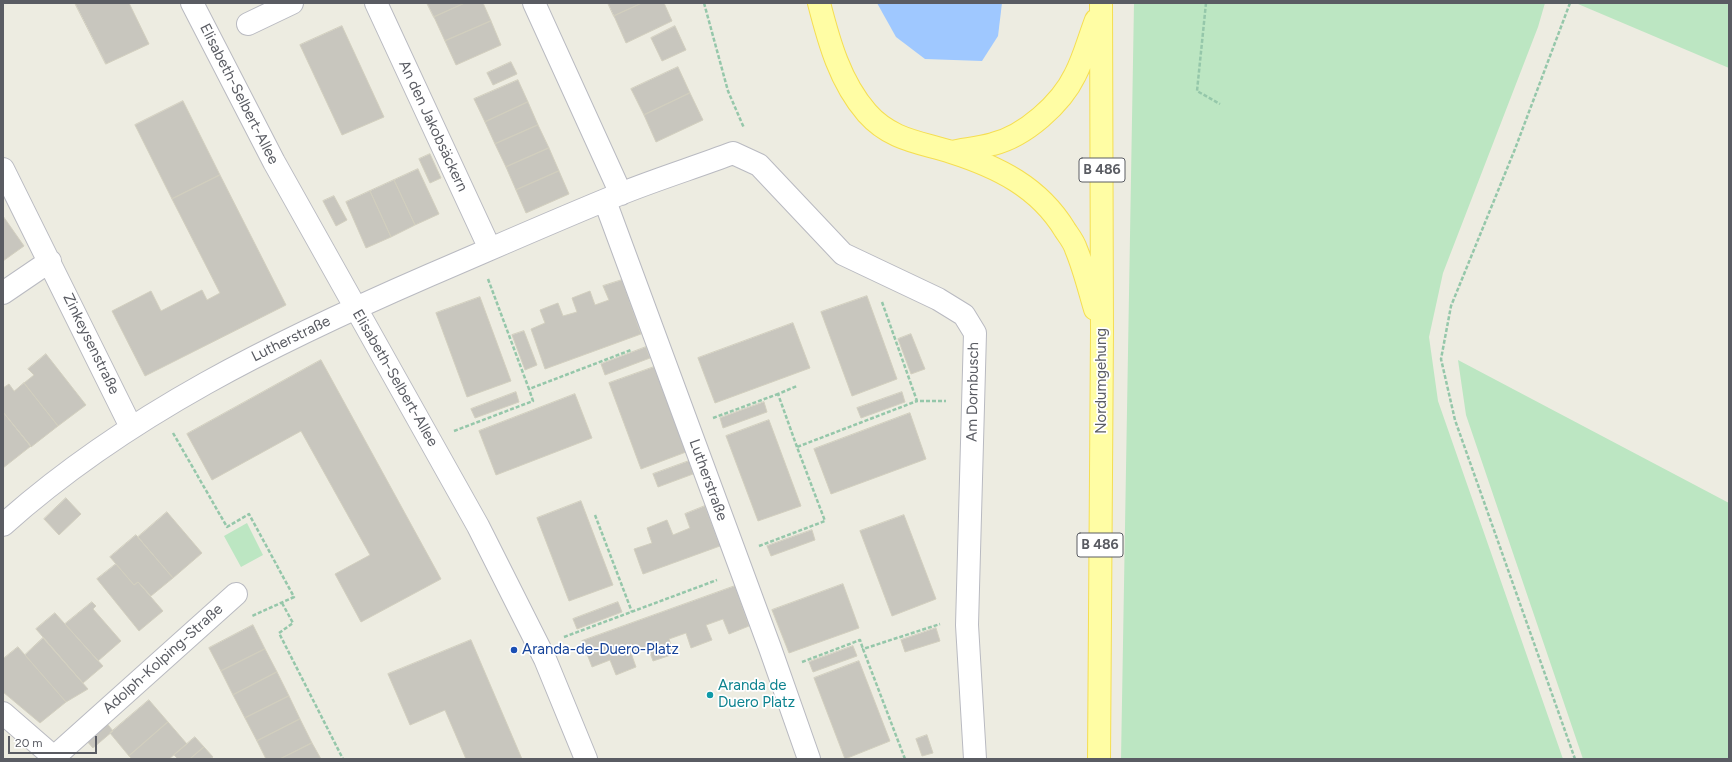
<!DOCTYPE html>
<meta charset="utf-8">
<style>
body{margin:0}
#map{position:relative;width:1732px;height:762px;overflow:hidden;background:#edece1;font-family:Figtree,sans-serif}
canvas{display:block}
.frame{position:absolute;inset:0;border:4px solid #5a5c63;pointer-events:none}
.scale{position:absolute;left:8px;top:736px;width:89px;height:18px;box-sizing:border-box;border:2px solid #5a5c63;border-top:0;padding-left:5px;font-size:12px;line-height:14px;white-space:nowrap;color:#5a5c63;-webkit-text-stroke:3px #fff;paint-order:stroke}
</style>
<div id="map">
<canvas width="1732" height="762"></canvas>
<div class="frame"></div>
<div class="scale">20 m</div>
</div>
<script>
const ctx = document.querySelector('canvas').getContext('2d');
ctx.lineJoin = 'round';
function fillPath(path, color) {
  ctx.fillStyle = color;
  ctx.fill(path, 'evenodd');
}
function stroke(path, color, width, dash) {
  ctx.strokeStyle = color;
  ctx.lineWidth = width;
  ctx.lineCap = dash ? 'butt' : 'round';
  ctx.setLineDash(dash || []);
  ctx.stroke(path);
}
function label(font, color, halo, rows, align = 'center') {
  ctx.font = font + ' Figtree,sans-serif';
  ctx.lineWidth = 3.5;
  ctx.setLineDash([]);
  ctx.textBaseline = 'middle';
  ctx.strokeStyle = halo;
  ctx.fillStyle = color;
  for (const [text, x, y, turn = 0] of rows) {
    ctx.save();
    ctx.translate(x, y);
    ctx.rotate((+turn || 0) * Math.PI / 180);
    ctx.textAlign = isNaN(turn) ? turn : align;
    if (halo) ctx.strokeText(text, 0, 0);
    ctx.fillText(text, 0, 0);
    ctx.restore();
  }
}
const green = new Path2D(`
 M 1134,3 L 1545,3 L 1538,27 L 1443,273 L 1429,337 L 1438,401 L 1563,759 L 1121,759 Z
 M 1579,3 L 1729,3 L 1729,68 L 1578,4 Z
 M 1458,360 L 1729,503 L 1729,759 L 1583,759 L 1466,415 Z
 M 247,523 L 263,555 L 241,567 L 224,536 Z`);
const water = new Path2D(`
 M 877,3 L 1002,3 L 998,36 L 982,61 L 925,59 L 896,37 Z`);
const building = new Path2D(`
 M 75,3 L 129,3 L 149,44 L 106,64 Z
 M 427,3 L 465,3 L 434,17 Z
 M 465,3 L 483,3 L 491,21 L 445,41 L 434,17 Z
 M 608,3 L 642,3 L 614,16 Z
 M 642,3 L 664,3 L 672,21 L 626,43 L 614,16 Z
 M 491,21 L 501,45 L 456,65 L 445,41 Z
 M 342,26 L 384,117 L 342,135 L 300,45 Z
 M 675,26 L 686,50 L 662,61 L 651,38 Z
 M 511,62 L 517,74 L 493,85 L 487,73 Z
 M 678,67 L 690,93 L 644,115 L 631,89 Z
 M 518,80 L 528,102 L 485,122 L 474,99 Z
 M 690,93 L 703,120 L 656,142 L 644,115 Z
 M 183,101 L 220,175 L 172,199 L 135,125 Z
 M 528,102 L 538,125 L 495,144 L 485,122 Z
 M 538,125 L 549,148 L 506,167 L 495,144 Z
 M 549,148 L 559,171 L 516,190 L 506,167 Z
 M 430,154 L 441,178 L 430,183 L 419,159 Z
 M 418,169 L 439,214 L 415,225 L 394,180 Z
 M 559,171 L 569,194 L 526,213 L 516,190 Z
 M 220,175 L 286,305 L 145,376 L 112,311 L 151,291 L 161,311 L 202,290 L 207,300 L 220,293 L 172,199 Z
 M 394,180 L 415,225 L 391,237 L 370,191 Z
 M 370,191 L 391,237 L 366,248 L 346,202 Z
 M 334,196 L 347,220 L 336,226 L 323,201 Z
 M 3,216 L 24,246 L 3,261 Z
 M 622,280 L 641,334 L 545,369 L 531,329 L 545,323 L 540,310 L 558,303 L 563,316 L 577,312 L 572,298 L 590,291 L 595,305 L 609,300 L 603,286 Z
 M 867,296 L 897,379 L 852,396 L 821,312 Z
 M 480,297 L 511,381 L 467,397 L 436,313 Z
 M 793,323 L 810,368 L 715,403 L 698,358 Z
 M 524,331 L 537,365 L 525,370 L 512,335 Z
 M 911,334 L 925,369 L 911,374 L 898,339 Z
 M 646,347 L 650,358 L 605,375 L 601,364 Z
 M 46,354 L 86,405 L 58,426 L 24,383 L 34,375 L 28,369 Z
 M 321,360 L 441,579 L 361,622 L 335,574 L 370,555 L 301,431 L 212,480 L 187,434 Z
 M 654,367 L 686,452 L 641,469 L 609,383 Z
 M 24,383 L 58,426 L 31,447 L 3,412 L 3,388 L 9,384 L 14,391 Z
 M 516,392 L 519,402 L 475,418 L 471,409 Z
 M 902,392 L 905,402 L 861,418 L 857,408 Z
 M 575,394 L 592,438 L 496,475 L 479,431 Z
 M 764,402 L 767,412 L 723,428 L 720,418 Z
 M 3,412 L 31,446 L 3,468 Z
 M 910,413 L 926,459 L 831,494 L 814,449 Z
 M 769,420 L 801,506 L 758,521 L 726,436 Z
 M 689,461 L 693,474 L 658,487 L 653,474 Z
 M 66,498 L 81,514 L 59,535 L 44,519 Z
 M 581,501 L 613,585 L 569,601 L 537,518 Z
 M 705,506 L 720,546 L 643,574 L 634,549 L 652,543 L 647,528 L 667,520 L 673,535 L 690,528 L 685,514 Z
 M 167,512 L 202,553 L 173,578 L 138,537 Z
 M 904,515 L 936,599 L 892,616 L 860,531 Z
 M 812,530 L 815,540 L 771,556 L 767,546 Z
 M 136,535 L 173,578 L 151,596 L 138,582 L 134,585 L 110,557 Z
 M 116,564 L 134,585 L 138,582 L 163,611 L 139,631 L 97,579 Z
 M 843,584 L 859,628 L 789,653 L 772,610 Z
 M 735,586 L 749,626 L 729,634 L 723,619 L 706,625 L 712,640 L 691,648 L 686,633 L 669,639 L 674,654 L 653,661 L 648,647 L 631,653 L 636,667 L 616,675 L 610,660 L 592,667 L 582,641 Z
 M 92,602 L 96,606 L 93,609 L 121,641 L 98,661 L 65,624 Z
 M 618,602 L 622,612 L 577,629 L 573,619 Z
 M 55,613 L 103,666 L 83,683 L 36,629 Z
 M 253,625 L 265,649 L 221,671 L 209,648 Z
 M 936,628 L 940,641 L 905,652 L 901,640 Z
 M 43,638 L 88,689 L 66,702 L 25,655 Z
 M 471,640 L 522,759 L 466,759 L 445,710 L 410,725 L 388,674 Z
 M 853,646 L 857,656 L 813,672 L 809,662 Z
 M 18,647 L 66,702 L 40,723 L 3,692 L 3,659 Z
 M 265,649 L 277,672 L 233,695 L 221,671 Z
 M 859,661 L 890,741 L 845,759 L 814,678 Z
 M 277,672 L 289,696 L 245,718 L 233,695 Z
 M 289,696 L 300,719 L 257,741 L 245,718 Z
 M 149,700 L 168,722 L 129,756 L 110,733 Z
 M 300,719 L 312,743 L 280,759 L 266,759 L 257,741 Z
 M 105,721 L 113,731 L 93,748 L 85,739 Z
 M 168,722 L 187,744 L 169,759 L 132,759 L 129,756 Z
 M 927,735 L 933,753 L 922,756 L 916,739 Z
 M 195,737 L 204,747 L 190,759 L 178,759 L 174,755 Z
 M 312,743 L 321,759 L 280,759 Z
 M 204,747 L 213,757 L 210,759 L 190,759 Z`);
const path = new Path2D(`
 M 704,3 L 728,91 L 744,128
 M 1206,3 L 1197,91 L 1220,104
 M 1570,3 L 1515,149 L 1451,306 L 1441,359 L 1455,420 L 1575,759
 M 488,279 L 529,389 L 631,350
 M 882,302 L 917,401 L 946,401
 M 713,418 L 778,394
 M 454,431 L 533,401 L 529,389
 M 173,433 L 227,527 L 249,514 L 294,597 L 252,616
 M 797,447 L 778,394 L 797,386
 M 595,515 L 632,612
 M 759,546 L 825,521 L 797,447 L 917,401
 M 282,603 L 293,623 L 279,633 L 343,759
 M 564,637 L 717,580
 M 802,662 L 860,640 L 863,649
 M 905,759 L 863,649 L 940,624`);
const minor = new Path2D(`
 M 192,3 L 274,162 L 478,526 L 545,659 L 586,759
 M 376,3 L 490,249
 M 534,3 L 621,194
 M 248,24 L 292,3
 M 3,169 L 131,427
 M 605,201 L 770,648 L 809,759
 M 3,293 L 50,261
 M 3,525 C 127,414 278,341 430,275 C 493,248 556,220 620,194 C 657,179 696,167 733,153 L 759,165 L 843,254 L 938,299 L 964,315 L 975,333 L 967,625 L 975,759
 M 3,713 L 56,759
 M 52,759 L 236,594`);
const major = new Path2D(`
 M 819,3 C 829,42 840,82 867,113 C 891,140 919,142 951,152 C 998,167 1039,187 1065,230 C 1069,236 1074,242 1076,249 C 1084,268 1089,289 1095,309
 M 951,152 C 965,149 979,148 993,144 C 1025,136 1061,104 1075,75 C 1084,58 1089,38 1096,20
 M 1099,759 L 1102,331 L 1101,3`);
const markers = [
 [514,650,4,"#1a4fb4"],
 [710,695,4,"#0f9aa8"]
];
const shields = [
 [1102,170,46],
 [1100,545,46]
];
const shieldNames = [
 ["B 486",1102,170],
 ["B 486",1100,545]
];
const streetNames = [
 ["Elisabeth-Selbert-Allee",239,94,63],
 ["An den Jakobsäckern",433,126,65],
 ["Lutherstraße",291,339,-26],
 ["Zinkeysenstraße",91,344,64],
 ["Elisabeth-Selbert-Allee",395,378,60],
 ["Nordumgehung",1102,381,-90],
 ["Am Dornbusch",973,392,-89],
 ["Lutherstraße",708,480,70],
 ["Adolph-Kolping-Straße",163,659,-42]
];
const transitNames = [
 ["Aranda-de-Duero-Platz",522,650]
];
const cultureNames = [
 ["Aranda de",718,686],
 ["Duero Platz",718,703]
];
fillPath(green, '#bce6c2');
fillPath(water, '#9fc8ff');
fillPath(building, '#c8c6be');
stroke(building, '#d2cfbf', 1);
stroke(minor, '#b9bac1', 24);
stroke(major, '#f5de52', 24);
stroke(path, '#95c7aa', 2.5, [4, 2]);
stroke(minor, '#fff', 22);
stroke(major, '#fffda4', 22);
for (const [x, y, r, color] of markers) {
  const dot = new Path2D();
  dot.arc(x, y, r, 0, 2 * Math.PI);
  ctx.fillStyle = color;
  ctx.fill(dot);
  stroke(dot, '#fff', 1.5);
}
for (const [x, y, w] of shields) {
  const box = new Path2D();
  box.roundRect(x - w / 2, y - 12, w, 24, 3);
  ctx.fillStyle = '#fff';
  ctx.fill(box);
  stroke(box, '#5a5c63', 1);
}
label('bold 14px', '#5a5c63', null, shieldNames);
label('15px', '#5a5c63', '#fff', streetNames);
label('15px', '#164399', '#fff', transitNames, 'left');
label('15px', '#0d838f', '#fff', cultureNames, 'left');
</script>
